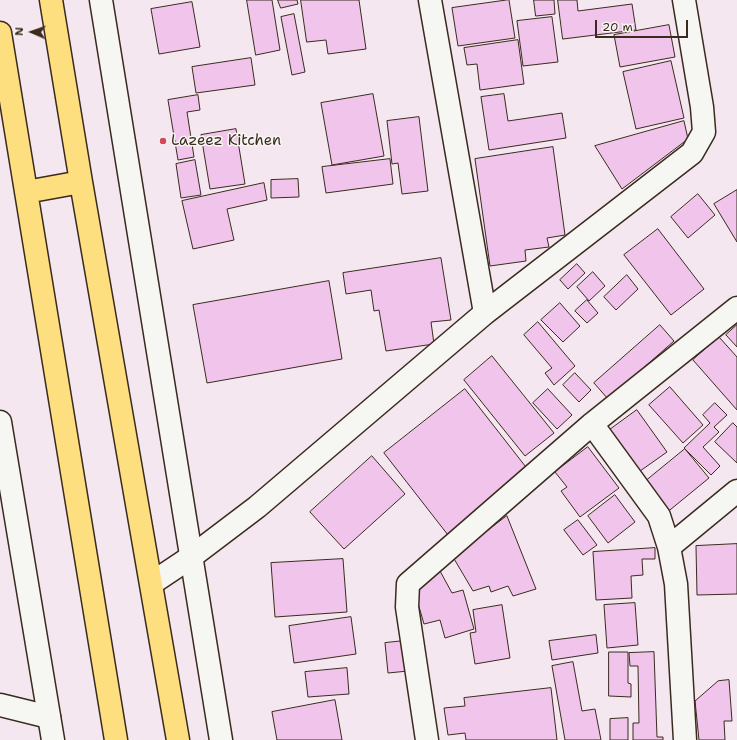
<!DOCTYPE html>
<style>
body{margin:0}
#map{position:relative;width:737px;height:740px;overflow:hidden;background:#f4e7f0;font-family:"Shantell Sans",sans-serif}
canvas{display:block}
.north{position:absolute;left:12px;top:12px;width:40px;height:40px;-webkit-text-stroke:3px #f6f6f2;paint-order:stroke;rotate:272deg;font-size:11px;font-weight:700;line-height:16px;text-align:center;color:#3b2a1e}
.north::after{content:'';display:block;margin:auto;width:14px;height:18px;background:#3b2a1e;clip-path:polygon(50% 0,100% 100%,50% 72%,0 100%)}
.scale{position:absolute;left:595px;top:20px;width:93px;height:18px;box-sizing:border-box;border:2px solid #3b2a1e;border-top:0;padding-left:5px;font-size:12px;line-height:14px;white-space:nowrap;color:#3b2a1e;-webkit-text-stroke:3px #f6f6f2;paint-order:stroke}
</style>
<div id="map">
<canvas width="737" height="740"></canvas>
<div class="north">N</div>
<div class="scale">20 m</div>
</div>
<script>
const ctx = document.querySelector('canvas').getContext('2d');
ctx.lineJoin = 'round';
function fillPath(path, color) {
  ctx.fillStyle = color;
  ctx.fill(path, 'evenodd');
}
function stroke(path, color, width, dash) {
  ctx.strokeStyle = color;
  ctx.lineWidth = width;
  ctx.lineCap = dash ? 'butt' : 'round';
  ctx.setLineDash(dash || []);
  ctx.stroke(path);
}
function label(font, color, halo, rows, align = 'center') {
  ctx.font = font + ' "Shantell Sans",sans-serif';
  ctx.lineWidth = 3;
  ctx.setLineDash([]);
  ctx.textBaseline = 'middle';
  ctx.strokeStyle = halo;
  ctx.fillStyle = color;
  for (const [text, x, y, turn = 0] of rows) {
    ctx.save();
    ctx.translate(x, y);
    ctx.rotate((+turn || 0) * Math.PI / 180);
    ctx.textAlign = isNaN(turn) ? turn : align;
    if (halo) ctx.strokeText(text, 0, 0);
    ctx.fillText(text, 0, 0);
    ctx.restore();
  }
}
const building = new Path2D(`
 M 247,0 L 272,0 L 280,50 L 256,55 Z
 M 278,0 L 297,0 L 298,4 L 281,8 Z
 M 301,0 L 359,0 L 366,49 L 328,54 L 326,40 L 307,42 Z
 M 509,0 L 515,38 L 458,46 L 452,8 Z
 M 534,0 L 554,0 L 555,14 L 536,16 Z
 M 558,0 L 577,0 L 578,11 L 632,4 L 636,30 L 563,39 Z
 M 192,2 L 200,47 L 159,54 L 151,9 Z
 M 294,14 L 305,72 L 292,75 L 281,17 Z
 M 552,17 L 558,62 L 523,66 L 517,21 Z
 M 669,25 L 675,57 L 620,67 L 614,35 Z
 M 518,40 L 524,84 L 480,90 L 477,64 L 467,65 L 464,48 Z
 M 251,58 L 255,85 L 196,93 L 192,67 Z
 M 671,61 L 684,118 L 636,129 L 623,72 Z
 M 373,94 L 384,156 L 332,165 L 321,103 Z
 M 504,94 L 508,121 L 562,113 L 566,138 L 489,150 L 481,97 Z
 M 198,95 L 200,110 L 187,112 L 194,157 L 178,160 L 168,100 Z
 M 419,117 L 428,191 L 402,194 L 398,163 L 392,164 L 387,121 Z
 M 684,121 L 688,139 L 622,189 L 595,146 Z
 M 236,129 L 245,184 L 210,189 L 201,135 Z
 M 553,147 L 565,235 L 547,238 L 549,247 L 525,250 L 526,261 L 490,266 L 475,159 Z
 M 390,159 L 393,184 L 326,193 L 322,167 Z
 M 195,160 L 201,195 L 181,198 L 176,164 Z
 M 298,179 L 299,197 L 271,198 L 271,180 Z
 M 264,183 L 267,200 L 227,209 L 234,240 L 193,249 L 182,201 Z
 M 737,190 L 737,242 L 714,204 Z
 M 698,194 L 715,215 L 688,238 L 671,217 Z
 M 658,229 L 704,289 L 671,315 L 624,255 Z
 M 441,258 L 451,320 L 431,322 L 434,344 L 386,351 L 379,310 L 374,311 L 371,290 L 346,294 L 343,273 Z
 M 577,264 L 585,273 L 568,289 L 560,280 Z
 M 593,272 L 605,286 L 589,301 L 577,287 Z
 M 627,275 L 638,289 L 616,310 L 604,297 Z
 M 329,281 L 342,359 L 207,383 L 193,305 Z
 M 587,300 L 598,313 L 587,323 L 575,311 Z
 M 560,303 L 580,326 L 563,342 L 541,320 Z
 M 538,322 L 575,366 L 554,385 L 545,373 L 552,368 L 524,335 Z
 M 660,325 L 674,341 L 608,399 L 594,383 Z
 M 737,325 L 737,347 L 726,335 Z
 M 719,337 L 737,357 L 737,410 L 693,360 Z
 M 492,356 L 554,433 L 525,456 L 464,380 Z
 M 575,373 L 591,390 L 579,402 L 563,385 Z
 M 670,387 L 703,425 L 683,443 L 649,405 Z
 M 465,389 L 529,471 L 448,535 L 384,453 Z
 M 548,389 L 572,415 L 557,429 L 533,403 Z
 M 715,403 L 727,415 L 714,427 L 719,432 L 703,447 L 720,466 L 711,475 L 684,448 L 710,423 L 703,415 Z
 M 637,410 L 667,452 L 633,476 L 604,434 Z
 M 733,423 L 737,427 L 737,463 L 715,442 Z
 M 588,447 L 619,488 L 580,517 L 561,491 L 567,487 L 555,472 Z
 M 685,449 L 709,478 L 665,514 L 641,485 Z
 M 372,456 L 405,494 L 344,549 L 310,512 Z
 M 615,495 L 635,522 L 608,543 L 588,516 Z
 M 507,516 L 536,589 L 513,596 L 508,586 L 491,592 L 489,586 L 473,591 L 453,557 Z
 M 578,520 L 597,545 L 583,555 L 564,530 Z
 M 737,544 L 737,594 L 697,595 L 696,546 Z
 M 655,548 L 655,559 L 642,559 L 643,575 L 631,576 L 632,598 L 596,600 L 593,552 Z
 M 343,559 L 347,612 L 275,617 L 271,563 Z
 M 440,571 L 452,593 L 463,590 L 474,629 L 445,638 L 440,620 L 424,624 L 415,593 Z
 M 635,603 L 638,645 L 607,648 L 604,605 Z
 M 502,605 L 510,658 L 475,664 L 470,633 L 476,632 L 473,610 Z
 M 351,617 L 356,654 L 294,663 L 289,626 Z
 M 596,635 L 598,653 L 552,660 L 549,641 Z
 M 404,641 L 408,671 L 388,673 L 385,643 Z
 M 609,652 L 628,652 L 628,683 L 631,684 L 631,697 L 609,696 Z
 M 654,652 L 657,737 L 663,737 L 663,740 L 633,740 L 633,723 L 639,723 L 638,666 L 630,666 L 629,653 Z
 M 573,662 L 582,711 L 595,709 L 601,740 L 565,740 L 552,666 Z
 M 347,668 L 349,694 L 308,697 L 305,672 Z
 M 729,680 L 732,721 L 724,721 L 725,740 L 699,740 L 695,701 L 718,681 Z
 M 551,688 L 557,740 L 466,740 L 465,733 L 448,735 L 444,708 L 465,706 L 464,698 Z
 M 335,700 L 342,740 L 277,740 L 272,712 Z
 M 628,718 L 628,740 L 610,740 L 610,719 Z`);
const street = new Path2D(`
 M 430,0 L 485,313
 M 592,424 L 659,516 L 669,547 L 676,584 L 685,740
 M 669,547 L 737,491
 M 152,583 L 191,557 L 257,507 L 485,313 L 692,153 L 704,132 L 702,107 L 684,0
 M 0,705 L 49,717
 M 427,740 L 407,607 L 408,584 L 592,424 L 737,308`);
const secondary = new Path2D(`
 M 101,0 L 221,740
 M 0,422 L 53,740`);
const primary = new Path2D(`
 M 51,0 L 81,182 L 178,740
 M 0,33 L 116,740
 M 26,192 L 81,182`);
const markers = [
 [163,141,4,"#d1495b"]
];
const poiNames = [
 ["Lazeez Kitchen",171,141]
];
fillPath(building, '#f0c4eb');
stroke(building, '#3b2a1e', 1);
stroke(street, '#3b2a1e', 25);
stroke(secondary, '#3b2a1e', 25);
stroke(primary, '#3b2a1e', 25);
stroke(street, '#f6f6f2', 22);
stroke(secondary, '#f6f6f2', 22);
stroke(primary, '#fddf80', 22);
for (const [x, y, r, color] of markers) {
  const dot = new Path2D();
  dot.arc(x, y, r, 0, 2 * Math.PI);
  ctx.fillStyle = color;
  ctx.fill(dot);
  stroke(dot, '#f6f6f2', 1.5);
}
label('15px', '#3b2a1e', '#f6f6f2', poiNames, 'left');
</script>
